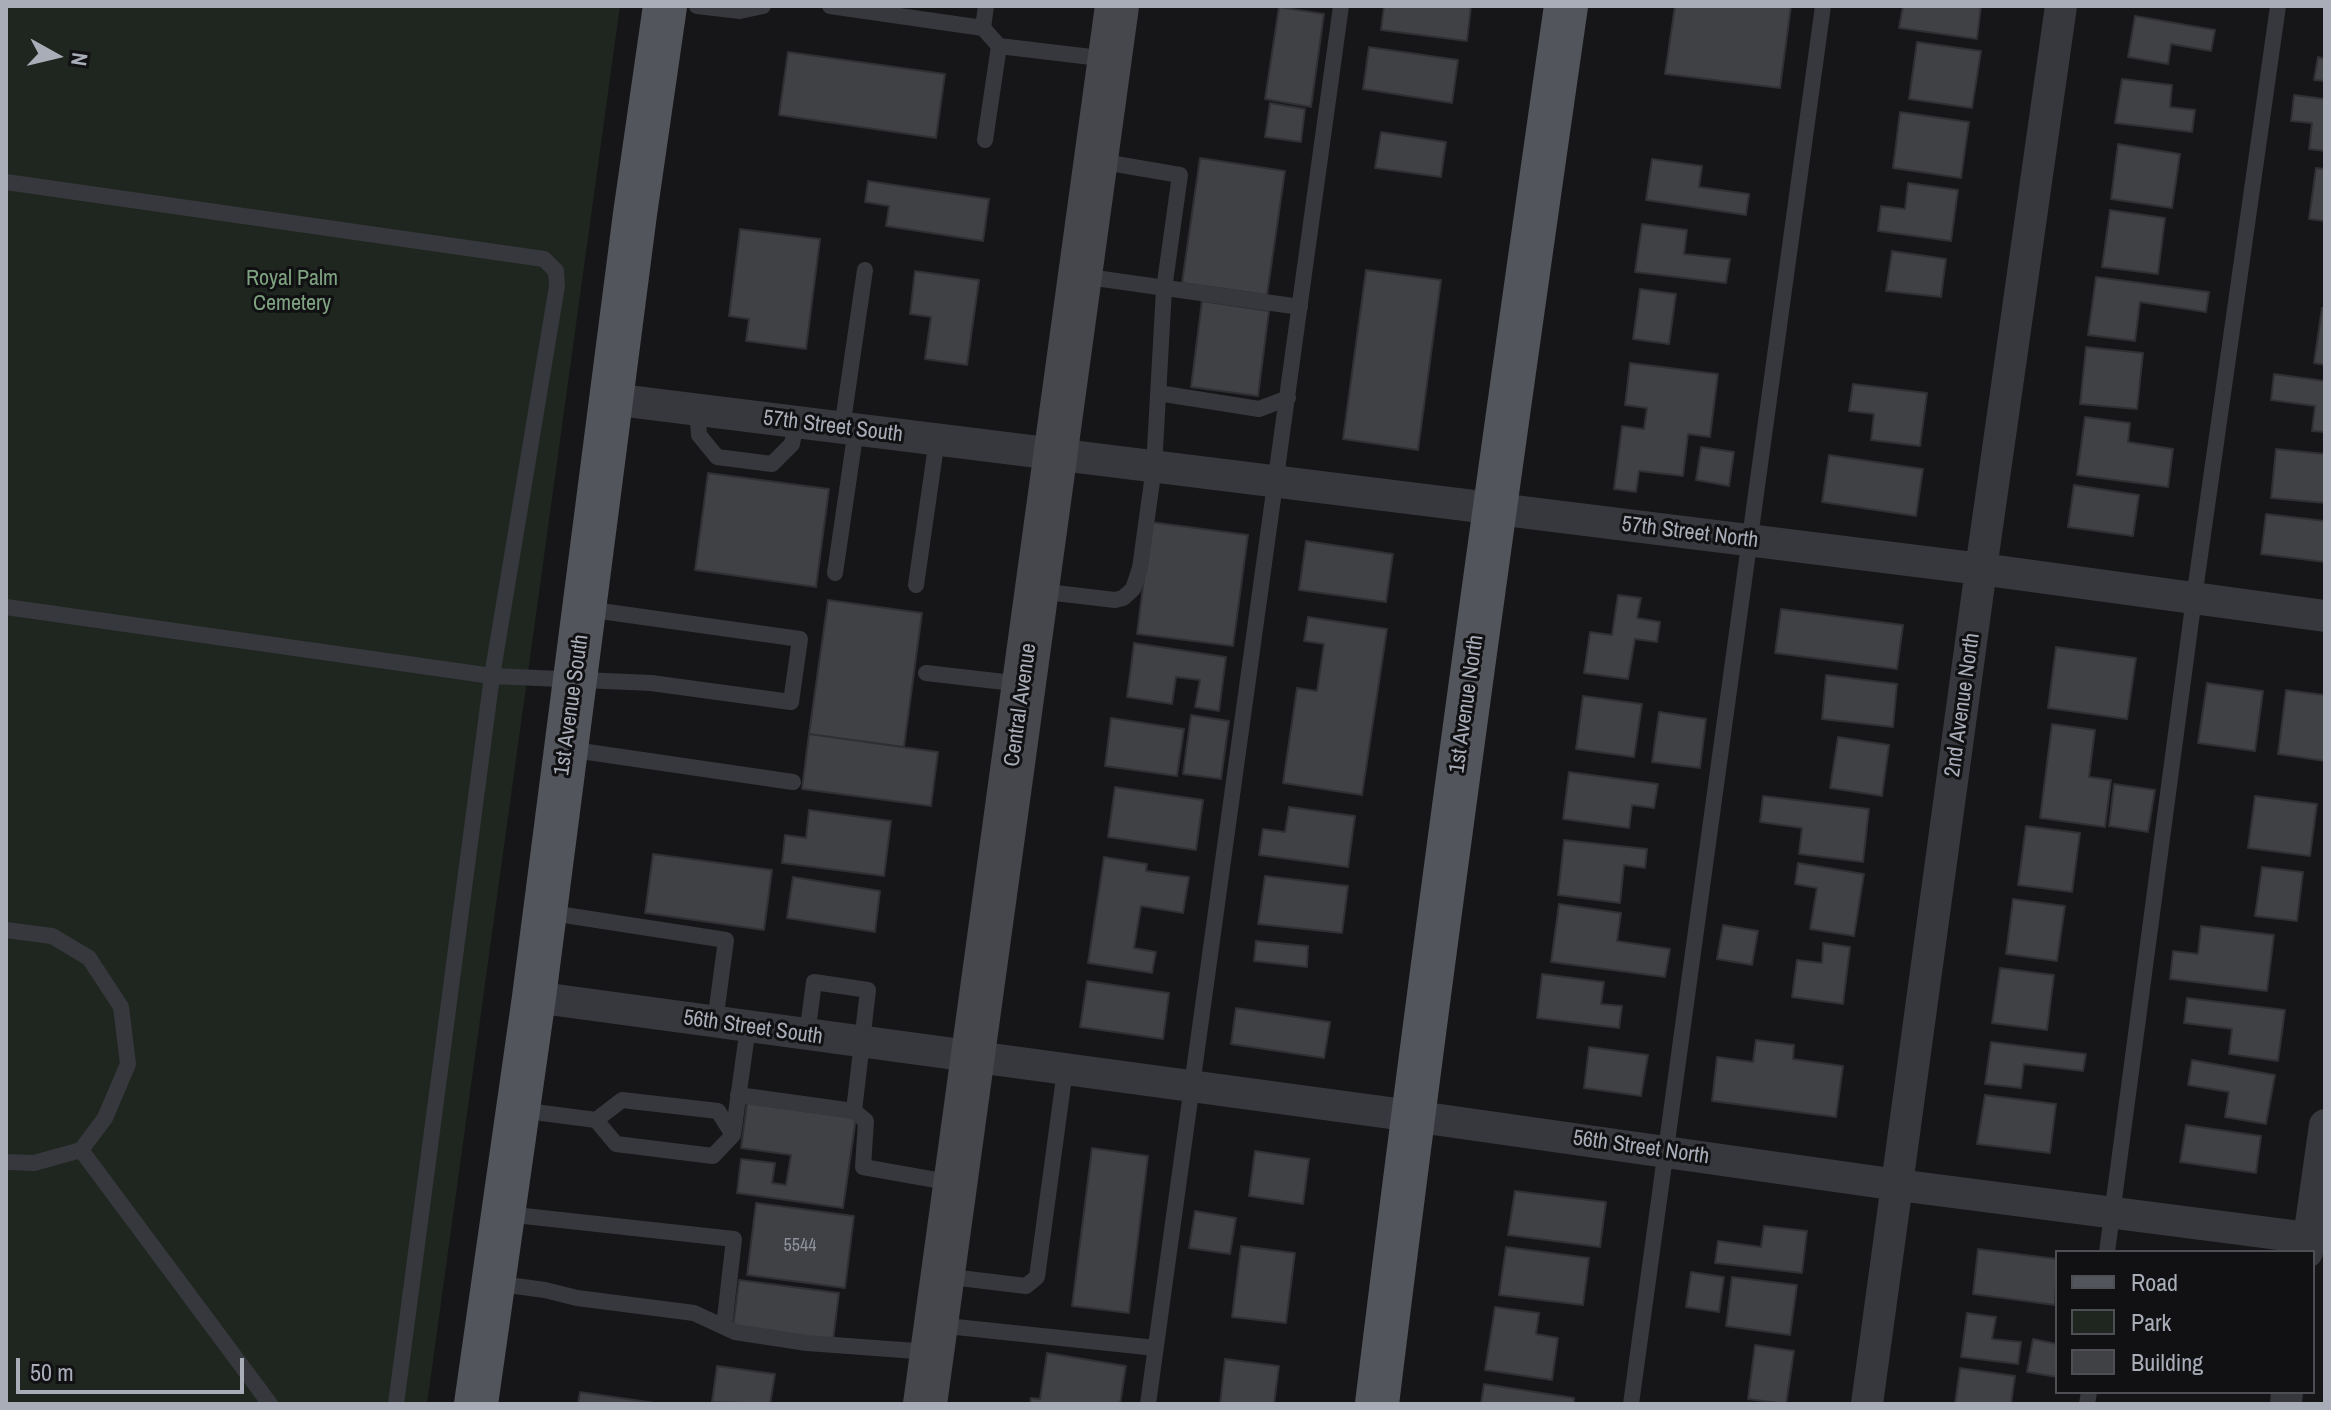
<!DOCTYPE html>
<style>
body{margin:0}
#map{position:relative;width:2331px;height:1410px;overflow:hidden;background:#161618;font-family:"Archivo Narrow",sans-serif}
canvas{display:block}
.frame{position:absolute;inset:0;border:8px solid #a8adb8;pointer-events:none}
.legend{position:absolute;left:2055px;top:1250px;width:260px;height:144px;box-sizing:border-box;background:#111113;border:2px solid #4d4f55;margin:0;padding:10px 14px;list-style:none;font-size:24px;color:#a8adb8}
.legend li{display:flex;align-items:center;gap:16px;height:40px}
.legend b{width:40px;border:2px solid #4d4f55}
.north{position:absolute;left:16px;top:16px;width:80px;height:80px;-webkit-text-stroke:6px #111113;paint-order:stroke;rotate:98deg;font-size:22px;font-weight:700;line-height:32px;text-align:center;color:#a8adb8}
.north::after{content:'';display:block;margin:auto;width:28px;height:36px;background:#a8adb8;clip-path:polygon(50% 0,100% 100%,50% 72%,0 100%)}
.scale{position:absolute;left:16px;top:1358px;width:228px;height:36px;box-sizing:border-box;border:4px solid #a8adb8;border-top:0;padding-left:10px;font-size:24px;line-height:28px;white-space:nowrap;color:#a8adb8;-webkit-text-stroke:6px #111113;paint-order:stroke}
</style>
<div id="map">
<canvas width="2331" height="1410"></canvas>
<div class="frame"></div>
<ul class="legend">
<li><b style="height:10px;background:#53555c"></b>Road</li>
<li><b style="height:22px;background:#1e261f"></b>Park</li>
<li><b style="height:22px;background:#404145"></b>Building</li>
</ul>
<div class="north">N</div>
<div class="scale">50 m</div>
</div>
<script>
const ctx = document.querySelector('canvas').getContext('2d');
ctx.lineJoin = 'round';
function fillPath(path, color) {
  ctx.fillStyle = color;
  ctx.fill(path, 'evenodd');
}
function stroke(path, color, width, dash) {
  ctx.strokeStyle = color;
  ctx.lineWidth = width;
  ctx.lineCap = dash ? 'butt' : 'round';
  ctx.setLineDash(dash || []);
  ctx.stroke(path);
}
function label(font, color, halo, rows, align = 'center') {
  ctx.font = font + ' "Archivo Narrow",sans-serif';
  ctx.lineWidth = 6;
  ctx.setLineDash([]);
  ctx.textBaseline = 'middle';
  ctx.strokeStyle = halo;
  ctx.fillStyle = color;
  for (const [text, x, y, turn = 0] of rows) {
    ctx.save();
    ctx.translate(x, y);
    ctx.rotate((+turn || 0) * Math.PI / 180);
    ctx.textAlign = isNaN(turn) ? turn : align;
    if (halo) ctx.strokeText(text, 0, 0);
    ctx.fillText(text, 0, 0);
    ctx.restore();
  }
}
const green = new Path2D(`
 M 6,6 L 620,6 L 427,1404 L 6,1404 Z`);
const building = new Path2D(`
 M 1384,6 L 1471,6 L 1467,41 L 1381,30 Z
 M 1675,6 L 1791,6 L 1780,88 L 1665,74 Z
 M 1903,6 L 1981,6 L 1977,39 L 1899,28 Z
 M 1279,7 L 1324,14 L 1311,107 L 1265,99 Z
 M 2135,16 L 2215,30 L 2211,51 L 2171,44 L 2168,64 L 2128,57 Z
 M 1917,42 L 1981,51 L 1972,108 L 1909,99 Z
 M 1369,47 L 1458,60 L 1452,103 L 1363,89 Z
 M 788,52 L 945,74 L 936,138 L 779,115 Z
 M 2318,57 L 2325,59 L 2325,81 L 2314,80 Z
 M 2122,79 L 2172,85 L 2170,107 L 2195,110 L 2192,132 L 2115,123 Z
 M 2294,95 L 2325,99 L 2325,151 L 2309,149 L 2312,123 L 2291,121 Z
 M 1270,103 L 1305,109 L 1301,142 L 1265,137 Z
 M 1900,112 L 1969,122 L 1961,178 L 1893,168 Z
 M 1381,132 L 1446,142 L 1441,177 L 1375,168 Z
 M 2118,144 L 2180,154 L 2172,208 L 2111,199 Z
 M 1200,158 L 1285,171 L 1267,295 L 1182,283 Z
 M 1652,159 L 1702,166 L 1699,187 L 1749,194 L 1746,215 L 1646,200 Z
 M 2316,168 L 2325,169 L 2325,221 L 2309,219 Z
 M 868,181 L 989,199 L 983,241 L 886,226 L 889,206 L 865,202 Z
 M 1908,183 L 1958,190 L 1951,241 L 1878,231 L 1881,206 L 1905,209 Z
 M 2110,210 L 2165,218 L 2158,274 L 2102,267 Z
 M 1642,224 L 1687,230 L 1684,254 L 1730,259 L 1726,283 L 1635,272 Z
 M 740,229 L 820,239 L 806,349 L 746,341 L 749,319 L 729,316 Z
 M 1892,251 L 1946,259 L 1941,297 L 1886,291 Z
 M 1366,270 L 1441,280 L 1418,450 L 1343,439 Z
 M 915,271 L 979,280 L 967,365 L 925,359 L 931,317 L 910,314 Z
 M 2096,277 L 2209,292 L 2206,312 L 2140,302 L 2135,341 L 2088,335 Z
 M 1640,289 L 1676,294 L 1669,344 L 1633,339 Z
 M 1202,301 L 1269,311 L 1258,396 L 1191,387 Z
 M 2322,308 L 2325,308 L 2325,365 L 2314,363 Z
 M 2086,347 L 2143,353 L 2137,409 L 2080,404 Z
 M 1630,363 L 1718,374 L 1710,437 L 1688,434 L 1683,476 L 1639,471 L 1636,492 L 1614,489 L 1622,426 L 1644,429 L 1647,408 L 1625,405 Z
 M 2274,374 L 2325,381 L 2325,432 L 2312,431 L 2315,406 L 2271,400 Z
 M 1853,384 L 1927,393 L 1920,446 L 1871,440 L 1874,414 L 1849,411 Z
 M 2085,417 L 2130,423 L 2128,442 L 2173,449 L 2168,487 L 2077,475 Z
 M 1701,447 L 1734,452 L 1729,486 L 1696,480 Z
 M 2276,449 L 2325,454 L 2325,503 L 2271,498 Z
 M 1829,455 L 1923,469 L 1916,516 L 1822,502 Z
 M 708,473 L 829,489 L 816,587 L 695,570 Z
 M 2074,485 L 2139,495 L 2133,536 L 2068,527 Z
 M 2266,514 L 2325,521 L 2325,562 L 2261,554 Z
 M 1151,522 L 1248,535 L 1233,646 L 1137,634 Z
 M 1306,541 L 1393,554 L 1386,602 L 1299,590 Z
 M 1618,595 L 1641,598 L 1637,618 L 1660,622 L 1657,642 L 1635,639 L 1628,679 L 1584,673 L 1590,632 L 1612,635 Z
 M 828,600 L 922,613 L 904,747 L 809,734 Z
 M 1781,609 L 1903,625 L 1897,669 L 1775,653 Z
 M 1308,617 L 1387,629 L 1362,795 L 1283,783 L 1297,688 L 1317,691 L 1324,644 L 1304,641 Z
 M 1134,643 L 1226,657 L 1219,711 L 1195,707 L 1200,680 L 1176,677 L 1172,704 L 1127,697 Z
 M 2056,647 L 2136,658 L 2127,719 L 2048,708 Z
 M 1826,675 L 1897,684 L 1893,727 L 1822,719 Z
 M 2207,683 L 2263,691 L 2255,751 L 2198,743 Z
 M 2286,690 L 2325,695 L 2325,761 L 2278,754 Z
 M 1583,696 L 1642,704 L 1634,757 L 1576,749 Z
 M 1659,712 L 1706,719 L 1700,768 L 1652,762 Z
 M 1191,715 L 1229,721 L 1221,779 L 1183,774 Z
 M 1111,718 L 1184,729 L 1177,776 L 1105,766 Z
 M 2052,724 L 2095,730 L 2089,777 L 2111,780 L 2105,827 L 2040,818 Z
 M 809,734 L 938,752 L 931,806 L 802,789 Z
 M 1838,737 L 1889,745 L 1882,796 L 1830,788 Z
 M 1569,772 L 1658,784 L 1654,808 L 1632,805 L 1629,828 L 1563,819 Z
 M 2114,784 L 2155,790 L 2148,832 L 2109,826 Z
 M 1115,787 L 1203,800 L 1196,850 L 1108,837 Z
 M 1763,796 L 1869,809 L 1863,862 L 1799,854 L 1802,828 L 1760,822 Z
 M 2255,796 L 2317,804 L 2310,856 L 2248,848 Z
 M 1289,807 L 1355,816 L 1348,867 L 1259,855 L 1263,829 L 1285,832 Z
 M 809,810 L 891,821 L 884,876 L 782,863 L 785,835 L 806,838 Z
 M 2026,826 L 2080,833 L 2072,892 L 2018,885 Z
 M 1564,840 L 1647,849 L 1645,868 L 1624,865 L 1620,903 L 1558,895 Z
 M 653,854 L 772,870 L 764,930 L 645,913 Z
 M 1104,857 L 1147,864 L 1146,871 L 1189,877 L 1183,913 L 1141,906 L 1134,948 L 1156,952 L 1152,973 L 1088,963 Z
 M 1798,863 L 1864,874 L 1854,936 L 1810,929 L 1817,888 L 1795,884 Z
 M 2262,867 L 2303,872 L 2297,921 L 2255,916 Z
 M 1265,876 L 1348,886 L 1342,933 L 1258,924 Z
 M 793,877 L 880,891 L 875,932 L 787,918 Z
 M 2013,899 L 2065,906 L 2057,961 L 2006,954 Z
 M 1559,904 L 1621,913 L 1617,941 L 1670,949 L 1665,977 L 1551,962 Z
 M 1723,925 L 1758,931 L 1752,965 L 1717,959 Z
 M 2201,926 L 2274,935 L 2267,991 L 2170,979 L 2173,951 L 2198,954 Z
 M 1256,941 L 1308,946 L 1307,967 L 1254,961 Z
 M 1823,943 L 1850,947 L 1843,1004 L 1792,997 L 1797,960 L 1822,963 Z
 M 2000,968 L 2054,975 L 2047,1030 L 1992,1023 Z
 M 1542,974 L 1604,982 L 1601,1004 L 1622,1006 L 1619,1028 L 1537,1018 Z
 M 1087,981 L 1169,993 L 1163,1039 L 1080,1027 Z
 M 2187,998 L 2285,1010 L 2278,1061 L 2229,1054 L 2232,1029 L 2184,1023 Z
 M 1236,1008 L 1330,1022 L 1324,1058 L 1231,1044 Z
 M 1756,1040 L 1794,1045 L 1793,1059 L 1843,1066 L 1836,1117 L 1712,1101 L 1717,1057 L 1753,1062 Z
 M 1991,1042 L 2086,1054 L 2083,1071 L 2024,1064 L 2021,1088 L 1985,1084 Z
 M 1589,1047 L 1648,1055 L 1641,1096 L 1584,1088 Z
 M 2192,1060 L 2275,1075 L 2266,1124 L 2225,1117 L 2229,1092 L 2188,1085 Z
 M 1985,1095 L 2056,1104 L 2050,1153 L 1977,1144 Z
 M 747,1103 L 856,1118 L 843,1208 L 737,1193 L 741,1159 L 775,1163 L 772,1183 L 786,1185 L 791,1155 L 741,1148 Z
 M 2186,1125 L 2261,1136 L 2256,1173 L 2180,1162 Z
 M 1092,1148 L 1148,1156 L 1129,1313 L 1072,1306 Z
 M 1255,1151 L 1309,1159 L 1303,1204 L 1249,1196 Z
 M 1515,1191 L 1606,1202 L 1600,1247 L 1508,1235 Z
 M 756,1203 L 854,1216 L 845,1288 L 747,1275 Z
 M 1195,1211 L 1236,1218 L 1230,1254 L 1189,1248 Z
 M 1764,1226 L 1807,1231 L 1802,1273 L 1715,1263 L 1718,1241 L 1761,1247 Z
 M 1241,1246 L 1295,1253 L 1286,1323 L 1232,1317 Z
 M 1506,1247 L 1589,1258 L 1583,1305 L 1499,1295 Z
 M 1978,1249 L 2057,1259 L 2055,1305 L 1973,1294 Z
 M 1691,1272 L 1724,1277 L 1719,1312 L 1686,1307 Z
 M 1732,1277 L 1797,1285 L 1790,1335 L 1726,1326 Z
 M 739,1280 L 839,1293 L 833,1341 L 733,1327 Z
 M 1495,1307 L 1539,1313 L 1536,1334 L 1558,1338 L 1552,1380 L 1485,1370 Z
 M 1967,1313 L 1996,1317 L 1992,1339 L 2021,1342 L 2018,1364 L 1961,1357 Z
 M 2033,1339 L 2057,1344 L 2057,1377 L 2027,1372 Z
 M 1755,1345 L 1794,1351 L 1786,1404 L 1748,1399 Z
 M 1047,1353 L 1126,1366 L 1120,1404 L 1030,1404 L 1031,1398 L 1040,1399 Z
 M 1225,1359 L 1279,1366 L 1274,1404 L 1220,1404 Z
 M 717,1366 L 775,1374 L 770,1404 L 712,1402 Z
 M 1960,1368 L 2015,1376 L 2011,1404 L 1955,1404 Z
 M 1484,1384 L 1574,1398 L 1574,1404 L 1481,1404 Z
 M 580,1392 L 648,1402 L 663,1404 L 578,1404 Z`);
const lane = new Path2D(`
 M 697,6 L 740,11 L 763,6
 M 830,6 L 983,28 L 999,46 L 1108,59
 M 983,28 L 986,6
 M 985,140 L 999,46
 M 6,182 L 544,259 L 556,271 L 557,286 L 492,676 L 396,1404
 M 1081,276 L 1300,307
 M 1158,393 L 1259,409 L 1288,398
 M 697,410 L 699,435 L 717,457 L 772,464 L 792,444 L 796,422
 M 842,428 L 865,270
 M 835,573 L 856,429
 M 916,585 L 937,439
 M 1038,591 L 1115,600 L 1123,598 L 1133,589 L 1140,568 L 1154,467 L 1164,289 L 1180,175 L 1098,161
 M 6,607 L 492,676 L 651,683 L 791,702 L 800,639 L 586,609
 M 926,673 L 1022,684
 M 567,749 L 793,782
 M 545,912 L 726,940 L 715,1022
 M 6,930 L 52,936 L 89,958 L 121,1007 L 128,1064 L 105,1118 L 81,1150 L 34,1163 L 6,1162
 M 738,1095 L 854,1111 L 868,990 L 814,982 L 807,1035
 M 519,1110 L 596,1120 L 616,1144 L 713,1156 L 733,1135 L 748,1027
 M 854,1111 L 866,1121 L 863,1167 L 953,1183
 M 596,1120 L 622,1100 L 718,1111 L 733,1135
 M 81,1150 L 270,1404
 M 506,1214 L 734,1239 L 724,1327
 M 2107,1252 L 2194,598 L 2278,6
 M 943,1276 L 1026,1286 L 1037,1277 L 1065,1070
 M 493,1283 L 545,1290 L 577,1298 L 694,1313 L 735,1332 L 807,1343 L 930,1352
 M 937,1325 L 1156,1348
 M 1148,1404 L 1341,6
 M 1631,1404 L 1823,6
 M 2087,1404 L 2089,1392`);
const street = new Path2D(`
 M 611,399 L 1981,569 L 2325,616
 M 534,997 L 1412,1116 L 1898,1185 L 2309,1238
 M 2307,1252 L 2325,1125
 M 1867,1404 L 1981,569 L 2061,6
 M 2286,1404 L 2287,1392`);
const secondary = new Path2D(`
 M 925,1404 L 1117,6`);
const primary = new Path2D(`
 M 476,1404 L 534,997 L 635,214 L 665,6
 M 1377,1404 C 1434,937 1499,471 1566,6`);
const numberNames = [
 ["5544",800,1246]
];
const parkNames = [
 ["Royal Palm",292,279],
 ["Cemetery",292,304]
];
const streetNames = [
 ["57th Street South",833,427,7],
 ["57th Street North",1690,533,7],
 ["1st Avenue North",1467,704,-82],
 ["1st Avenue South",572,705,-82],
 ["Central Avenue",1021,705,-82],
 ["2nd Avenue North",1963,705,-82],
 ["56th Street South",753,1028,8],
 ["56th Street North",1641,1148,8]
];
fillPath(green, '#1e261f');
fillPath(building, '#404145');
stroke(building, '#303034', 2);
stroke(lane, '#37383d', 16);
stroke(street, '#37383d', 32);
stroke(secondary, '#45474d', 44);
stroke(primary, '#53555c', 44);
label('18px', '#8e929b', null, numberNames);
label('22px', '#7fa381', '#111113', parkNames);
label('22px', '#a8adb8', '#111113', streetNames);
</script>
